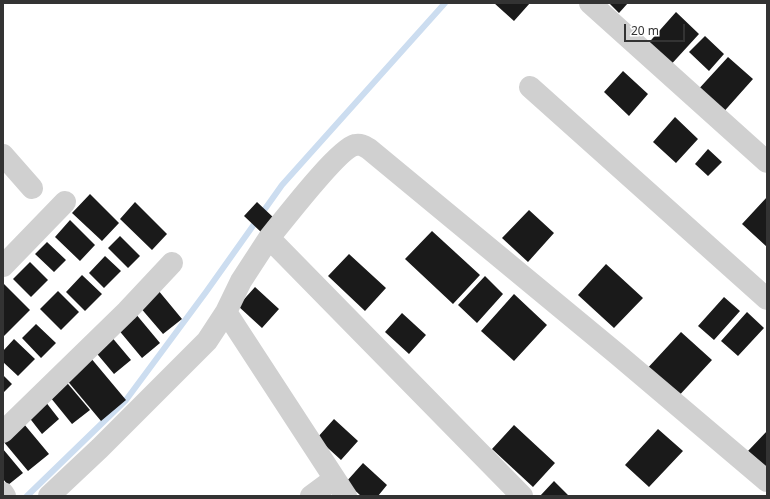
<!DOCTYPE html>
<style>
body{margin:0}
#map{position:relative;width:770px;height:499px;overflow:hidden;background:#fff;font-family:"Noto Sans",sans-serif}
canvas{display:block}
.frame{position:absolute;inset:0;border:4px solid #333;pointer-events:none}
.scale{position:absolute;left:624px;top:24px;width:61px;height:18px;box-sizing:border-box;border:2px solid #333;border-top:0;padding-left:5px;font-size:12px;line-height:14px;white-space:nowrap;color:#333;-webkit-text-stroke:3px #fff;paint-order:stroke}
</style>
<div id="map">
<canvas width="770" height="499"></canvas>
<div class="frame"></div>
<div class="scale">20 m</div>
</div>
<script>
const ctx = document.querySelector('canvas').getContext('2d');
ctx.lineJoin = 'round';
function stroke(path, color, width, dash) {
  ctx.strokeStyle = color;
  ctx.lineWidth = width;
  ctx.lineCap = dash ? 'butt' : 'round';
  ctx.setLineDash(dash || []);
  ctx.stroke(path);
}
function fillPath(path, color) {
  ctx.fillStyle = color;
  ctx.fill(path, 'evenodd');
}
const stream = new Path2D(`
 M 27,496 L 126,400 L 206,292 L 282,185 L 445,3`);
const building = new Path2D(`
 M 494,3 L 530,3 L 514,21 Z
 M 609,3 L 628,3 L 619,13 Z
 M 676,12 L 699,34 L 667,69 L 644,48 Z
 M 705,36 L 724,54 L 709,71 L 689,52 Z
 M 728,57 L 753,79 L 720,116 L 695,93 Z
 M 623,71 L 648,94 L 629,116 L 604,92 Z
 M 675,117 L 698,139 L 676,163 L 653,142 Z
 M 708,149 L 722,162 L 708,176 L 695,164 Z
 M 90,194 L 119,223 L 102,241 L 72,213 Z
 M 767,197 L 767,247 L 742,224 Z
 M 135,202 L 167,234 L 152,250 L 120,219 Z
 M 257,202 L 275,219 L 262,233 L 244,216 Z
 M 529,210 L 554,233 L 528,262 L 502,238 Z
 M 70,220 L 95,245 L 80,261 L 55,237 Z
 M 432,231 L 480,275 L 453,304 L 405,259 Z
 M 120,236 L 140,256 L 128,268 L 108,248 Z
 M 47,242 L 66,260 L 54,272 L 35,254 Z
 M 349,254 L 386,288 L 365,311 L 328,276 Z
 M 105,256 L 121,271 L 104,288 L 89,273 Z
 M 30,262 L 48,280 L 31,297 L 13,279 Z
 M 606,264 L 643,298 L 614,328 L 578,295 Z
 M 82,275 L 102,294 L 85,311 L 66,292 Z
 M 485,276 L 503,294 L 477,323 L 458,305 Z
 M 3,283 L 30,310 L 3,337 Z
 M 255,287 L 279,309 L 262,328 L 238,306 Z
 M 158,290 L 182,319 L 163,334 L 139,306 Z
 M 58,291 L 79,312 L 61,330 L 40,309 Z
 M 514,294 L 547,325 L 514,361 L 481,331 Z
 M 724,297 L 740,311 L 714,340 L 698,326 Z
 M 747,312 L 764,328 L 738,356 L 721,341 Z
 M 135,313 L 160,343 L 142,358 L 117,328 Z
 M 402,313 L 426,335 L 409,354 L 385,332 Z
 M 36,324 L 56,343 L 41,358 L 22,338 Z
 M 681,332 L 712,360 L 675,400 L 644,372 Z
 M 110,335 L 131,360 L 114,374 L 93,349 Z
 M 14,339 L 35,359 L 18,376 L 3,362 L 3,351 Z
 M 90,357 L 126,400 L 101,421 L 65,378 Z
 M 3,375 L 12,384 L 3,393 Z
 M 63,378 L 90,410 L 72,424 L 46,392 Z
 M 45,401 L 59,419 L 42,434 L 28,416 Z
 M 334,419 L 358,441 L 341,460 L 317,438 Z
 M 24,424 L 49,454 L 28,471 L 3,441 Z
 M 514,425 L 555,463 L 533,487 L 492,449 Z
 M 658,429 L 683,451 L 649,487 L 625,465 Z
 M 767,431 L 767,468 L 748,451 Z
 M 3,449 L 23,473 L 8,485 L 3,479 Z
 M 363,463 L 387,485 L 378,496 L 361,496 L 346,482 Z
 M 554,481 L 569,496 L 540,496 Z`);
const minor = new Path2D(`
 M 590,3 L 767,162
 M 530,87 L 767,299
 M 3,155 L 32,188
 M 3,266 L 65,202
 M 226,312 L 346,496
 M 3,432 L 127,311 L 172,263
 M 3,493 L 5,496
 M 49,496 L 100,448 L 207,341 L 226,312 L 241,281 L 269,238
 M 311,496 L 334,479
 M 522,496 L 269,238 C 283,221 338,149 355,145 C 361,144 364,146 369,149 L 617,354 L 767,481`);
stroke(stream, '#ccddf0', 6);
fillPath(building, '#1a1a1a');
stroke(minor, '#d0d0d0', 22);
</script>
